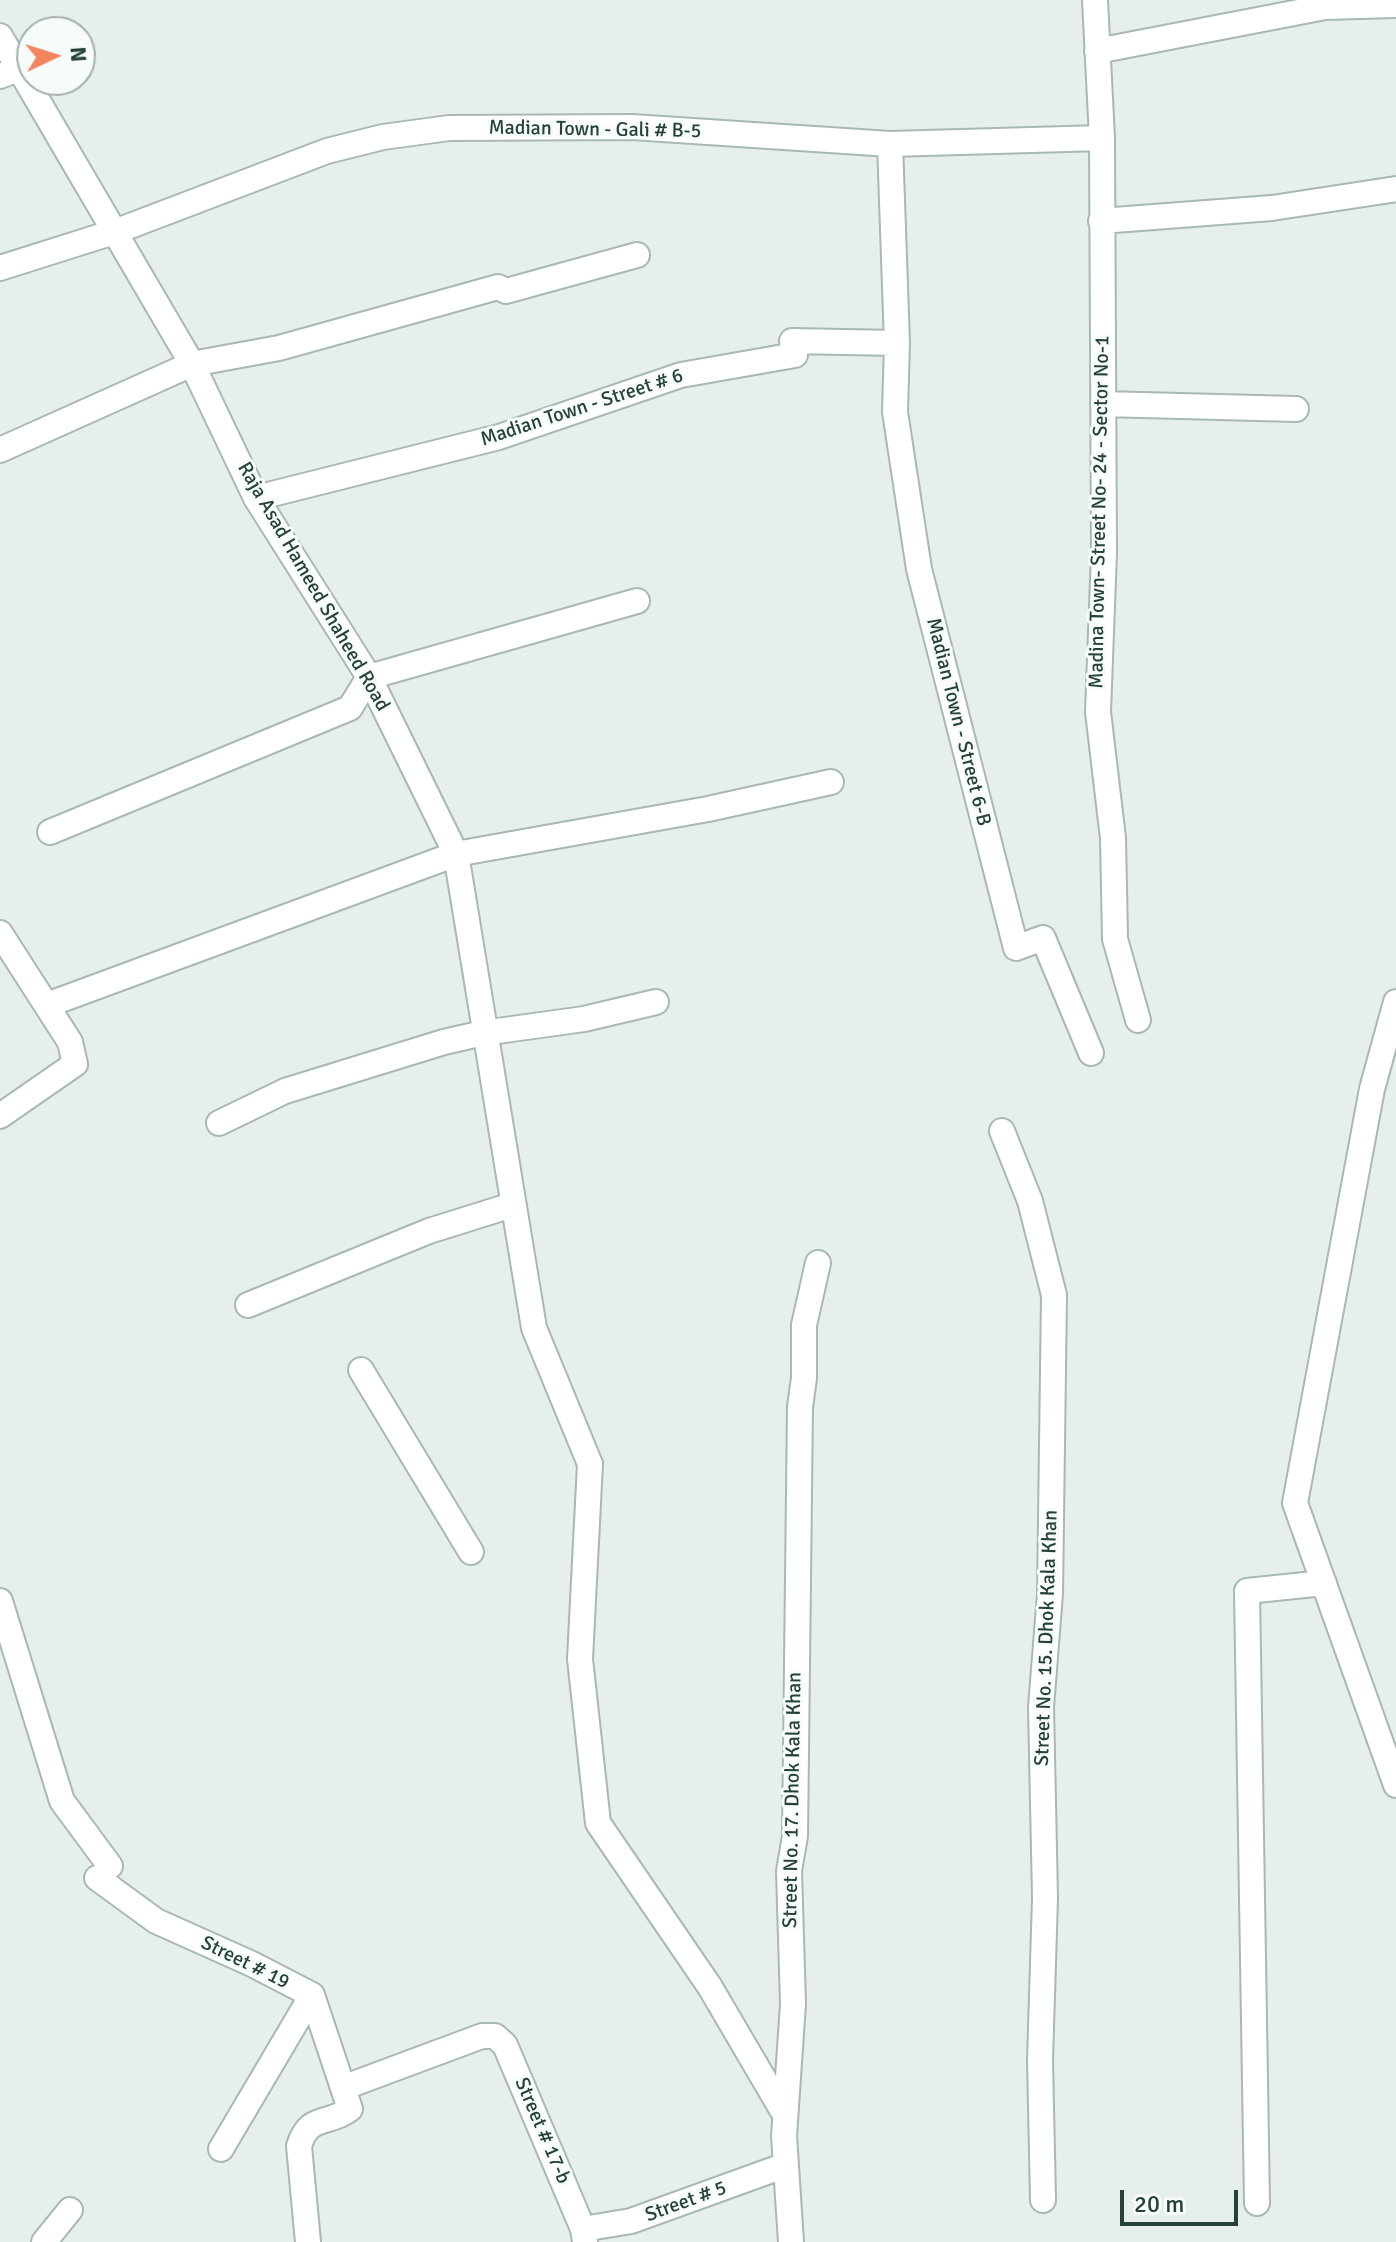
<!DOCTYPE html>
<style>
body{margin:0}
#map{position:relative;width:1396px;height:2242px;overflow:hidden;background:#e6efeb;font-family:Signika,sans-serif}
canvas{display:block}
.north{position:absolute;left:16px;top:16px;width:80px;height:80px;box-sizing:border-box;background:#f7fbf9;border:2px solid #a3b1ad;border-radius:50%;rotate:86deg;font-size:22px;font-weight:700;line-height:32px;text-align:center;color:#24423a}
.north::after{content:'';display:block;margin:auto;width:28px;height:36px;background:#f4845f;clip-path:polygon(50% 0,100% 100%,50% 72%,0 100%)}
.scale{position:absolute;left:1120px;top:2190px;width:118px;height:36px;box-sizing:border-box;border:4px solid #24423a;border-top:0;padding-left:10px;font-size:24px;line-height:28px;white-space:nowrap;color:#24423a;-webkit-text-stroke:6px #f7fbf9;paint-order:stroke}
</style>
<div id="map">
<canvas width="1396" height="2242"></canvas>
<div class="north">N</div>
<div class="scale">20 m</div>
</div>
<script>
const ctx = document.querySelector('canvas').getContext('2d');
ctx.lineJoin = 'round';
function stroke(path, color, width, dash) {
  ctx.strokeStyle = color;
  ctx.lineWidth = width;
  ctx.lineCap = dash ? 'butt' : 'round';
  ctx.setLineDash(dash || []);
  ctx.stroke(path);
}
function label(font, color, halo, rows, align = 'center') {
  ctx.font = font + ' Signika,sans-serif';
  ctx.lineWidth = 6;
  ctx.setLineDash([]);
  ctx.textBaseline = 'middle';
  ctx.strokeStyle = halo;
  ctx.fillStyle = color;
  for (const [text, x, y, turn = 0] of rows) {
    ctx.save();
    ctx.translate(x, y);
    ctx.rotate((+turn || 0) * Math.PI / 180);
    ctx.textAlign = isNaN(turn) ? turn : align;
    if (halo) ctx.strokeText(text, 0, 0);
    ctx.fillText(text, 0, 0);
    ctx.restore();
  }
}
const minor = new Path2D(`
 M 1095,0 L 1102,138 L 1104,553 L 1098,712 L 1113,838 L 1115,939 L 1138,1020
 M 1097,51 L 1325,7 L 1396,5
 M 0,76 L 21,68
 M 890,144 L 1102,138
 M 1101,221 L 1272,208 L 1396,189
 M 0,268 L 117,231 L 327,151 L 383,137 L 449,128 L 632,127 L 890,144 L 897,343 L 895,412 L 919,569 L 1016,948 L 1043,938 L 1091,1053
 M 1103,404 L 1296,409
 M 0,450 L 192,364 L 279,348 L 498,287 L 506,291 L 637,255
 M 256,498 L 499,437 L 681,375 L 795,355 L 792,341 L 897,343
 M 50,832 L 350,708 L 369,677 L 637,601
 M 0,933 L 70,1042 L 75,1064 L 0,1116
 M 1396,1002 L 1372,1089 L 1295,1503 L 1396,1785
 M 47,1005 L 456,854 L 708,809 L 831,782
 M 219,1123 L 285,1091 L 444,1042 L 483,1033 L 584,1019 L 656,1002
 M 1002,1131 L 1030,1201 L 1054,1295 L 1050,1594 L 1041,1707 L 1045,1898 L 1040,2060 L 1043,2200
 M 248,1305 L 429,1231 L 512,1205
 M 361,1370 L 471,1552
 M 590,1464 L 580,1659 L 598,1823 L 710,1987 L 785,2115
 M 0,1601 L 62,1801 L 110,1866
 M 97,1878 L 156,1921 L 252,1964 L 312,1995 L 350,2109 C 328,2126 309,2113 299,2146 L 308,2242
 M 345,2087 L 482,2036 L 495,2036 L 505,2045 L 583,2229 L 585,2242
 M 221,2149 L 312,1995
 M 1257,2203 L 1247,1591 L 1324,1583
 M 583,2229 L 631,2221 L 786,2165
 M 44,2242 L 70,2210
 M 791,2242 L 784,2136 L 793,2004 L 789,1871 L 795,1836 L 800,1407 L 804,1378 L 804,1325 L 818,1263`);
const tertiary = new Path2D(`
 M 0,36 L 192,364 L 256,498 L 369,677 L 456,854 L 534,1328 L 590,1464`);
const streetNames = [
 ["Madian Town - Gali # B-5",595,130,1],
 ["Madian Town - Street # 6",582,408,-18],
 ["Madina Town- Street No- 24 - Sector No-1",1100,512,-89],
 ["Raja Asad Hameed Shaheed Road",313,587,60],
 ["Madian Town - Street 6-B",958,722,76],
 ["Street No. 15. Dhok Kala Khan",1047,1638,-88],
 ["Street No. 17. Dhok Kala Khan",793,1800,-89],
 ["Street # 19",245,1963,26],
 ["Street # 17-b",542,2131,67],
 ["Street # 5",686,2202,-20]
];
stroke(minor, '#a8b8b2', 28);
stroke(tertiary, '#a8b8b2', 28);
stroke(minor, '#fff', 24);
stroke(tertiary, '#fff', 24);
label('20px', '#24423a', '#f7fbf9', streetNames);
</script>
